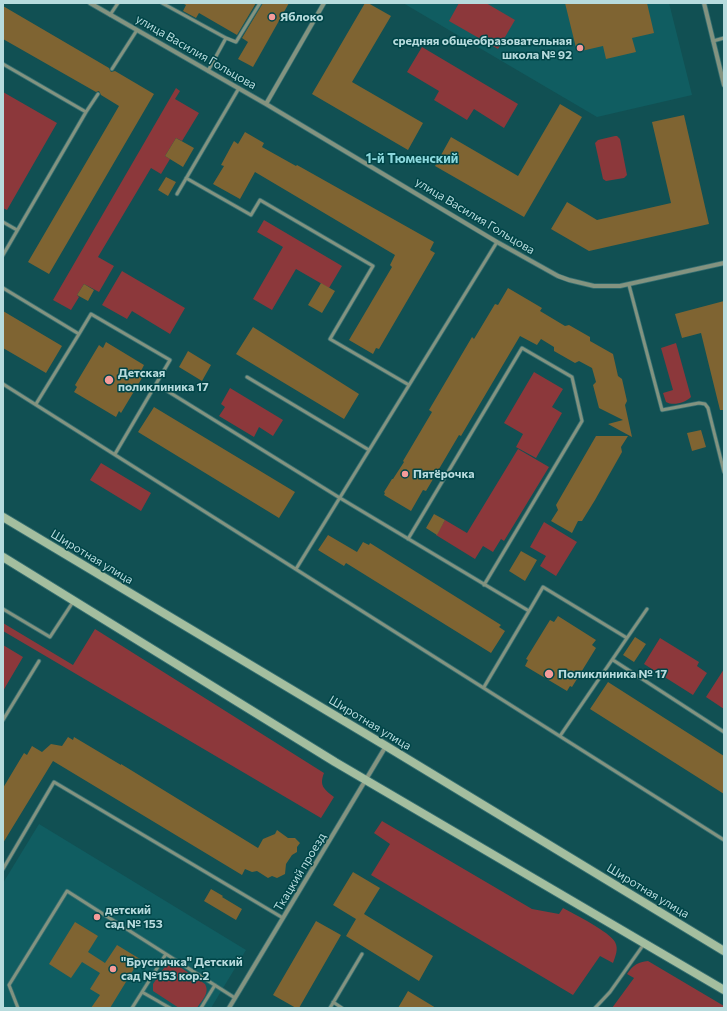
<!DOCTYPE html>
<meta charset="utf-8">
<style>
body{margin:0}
#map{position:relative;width:727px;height:1011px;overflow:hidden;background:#115053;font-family:Commissioner,sans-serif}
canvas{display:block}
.frame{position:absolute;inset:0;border:4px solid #b7dbdd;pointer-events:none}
</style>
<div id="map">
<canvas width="727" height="1011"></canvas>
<div class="frame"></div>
</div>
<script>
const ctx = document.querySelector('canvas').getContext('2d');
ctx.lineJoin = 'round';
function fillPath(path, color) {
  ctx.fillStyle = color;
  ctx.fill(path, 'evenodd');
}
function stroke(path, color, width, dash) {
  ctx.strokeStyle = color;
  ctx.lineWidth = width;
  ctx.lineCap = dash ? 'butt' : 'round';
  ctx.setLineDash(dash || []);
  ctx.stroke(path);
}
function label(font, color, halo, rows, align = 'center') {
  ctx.font = font + ' Commissioner,sans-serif';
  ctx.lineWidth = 3;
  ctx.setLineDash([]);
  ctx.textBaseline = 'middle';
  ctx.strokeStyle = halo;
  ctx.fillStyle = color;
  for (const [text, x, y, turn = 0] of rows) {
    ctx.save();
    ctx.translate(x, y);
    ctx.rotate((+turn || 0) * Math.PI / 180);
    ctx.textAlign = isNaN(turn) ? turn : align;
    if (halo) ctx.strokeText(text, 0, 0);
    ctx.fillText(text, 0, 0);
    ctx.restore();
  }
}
const built = new Path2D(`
 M 403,3 L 669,3 L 692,95 L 597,117 Z
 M 39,824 L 246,950 L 211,1008 L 3,1008 L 3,883 Z`);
const green = new Path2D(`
 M 459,3 L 486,3 L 515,20 L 498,49 L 449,21 Z
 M 422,47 L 518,104 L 504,128 L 474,109 L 467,120 L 434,100 L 439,91 L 407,72 Z
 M 176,88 L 180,91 L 175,99 L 199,113 L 182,141 L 176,138 L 165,156 L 170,159 L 161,174 L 151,168 L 98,257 L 114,266 L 99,292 L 84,284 L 77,295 L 79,297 L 71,310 L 53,300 Z
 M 3,92 L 57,123 L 7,210 L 3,208 Z
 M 615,136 L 617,136 L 620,139 L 627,175 L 624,178 L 606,181 L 603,179 L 595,143 L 598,140 Z
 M 264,220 L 342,266 L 329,288 L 296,269 L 272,310 L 253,299 L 283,247 L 257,232 Z
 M 122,271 L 185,308 L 170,334 L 132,311 L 127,319 L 102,305 Z
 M 676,343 L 691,397 C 685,403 673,406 666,402 L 663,393 L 673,390 L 661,348 Z
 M 534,372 L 563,389 L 552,407 L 562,413 L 536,458 L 516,447 L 523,434 L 504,423 Z
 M 230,388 L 283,420 L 273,436 L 259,427 L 254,437 L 219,416 L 225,407 L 221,404 Z
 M 518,449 L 549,467 L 504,541 L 501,539 L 493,552 L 483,546 L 475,559 L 436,535 L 445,520 L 467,533 Z
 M 101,463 L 151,493 L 141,511 L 90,480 Z
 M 544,522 L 577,542 L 556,576 L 540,566 L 546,556 L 530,547 Z
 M 3,623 L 73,665 L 95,629 L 324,773 C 319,786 324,789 334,797 L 321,818 L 3,631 Z
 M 660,638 L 699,662 L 697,666 L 707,673 L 693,695 L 644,664 Z
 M 3,645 L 23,657 L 3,691 Z
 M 724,669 L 724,709 L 706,697 Z
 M 382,821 L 532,909 L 559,914 L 563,908 C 574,914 610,932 615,942 C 619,949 615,957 613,963 L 600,956 L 573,995 L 371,875 L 390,844 L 374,833 Z
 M 648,961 L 724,1006 L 724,1008 L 612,1008 L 634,978 L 627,974 C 633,965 638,962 648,961 Z
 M 171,964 L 177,965 L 205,984 C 210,993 202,1000 197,1008 L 179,1008 L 153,991 L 153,984 L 166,965 Z`);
const building = new Path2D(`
 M 182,3 L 256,3 L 237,35 L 199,13 L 196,18 L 183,11 L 186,5 Z
 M 263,3 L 289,3 L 253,67 L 238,59 L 248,42 L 242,38 Z
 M 365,3 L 368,3 L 391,16 L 352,82 L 423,123 L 408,150 L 312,94 Z
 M 565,3 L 647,3 L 654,33 L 632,38 L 636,52 L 606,59 L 603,46 L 577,52 Z
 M 3,6 L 109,68 L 111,72 L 115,71 L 154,94 L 49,274 L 28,262 L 119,106 L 101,95 L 99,91 L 96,92 L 3,39 Z
 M 560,104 L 582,117 L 524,217 L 435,166 L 451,137 L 518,176 Z
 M 684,115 L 709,224 L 589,251 L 551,229 L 567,202 L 597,220 L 671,203 L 652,122 Z
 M 245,132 L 264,143 L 262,147 L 296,166 L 297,165 L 434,242 L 430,250 L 435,253 L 379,349 L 376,348 L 373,354 L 349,340 L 392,267 L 390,265 L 395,255 L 255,172 L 240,199 L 213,184 L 224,166 L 221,165 L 234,141 L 238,144 Z
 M 176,138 L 194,148 L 183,167 L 165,156 Z
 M 166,177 L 176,182 L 168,196 L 158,190 Z
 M 321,283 L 335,291 L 322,313 L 308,305 Z
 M 84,284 L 94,290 L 88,301 L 77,295 Z
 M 508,288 L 542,308 L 540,311 L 565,326 L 569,325 L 590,337 L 590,341 L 613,354 L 618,376 L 622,379 L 627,401 L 625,405 L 632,437 L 608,424 L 623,420 L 599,408 L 593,385 L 596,382 L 592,368 L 579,361 L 575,363 L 554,351 L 554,347 L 541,339 L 537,345 L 520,336 L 461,436 L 459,435 L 426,491 L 423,490 L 411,511 L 384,495 L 385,493 L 384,492 L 392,479 L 393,479 L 404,462 L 403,461 L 432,412 L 429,410 L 472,337 L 474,339 L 495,304 L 498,305 Z
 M 724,301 L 724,410 L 720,410 L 701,333 L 682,338 L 675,314 Z
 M 3,311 L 62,346 L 46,373 L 3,348 Z
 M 253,327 L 359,394 L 344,419 L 236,354 Z
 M 106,342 L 144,365 L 141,371 L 145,373 L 121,413 L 119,411 L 116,417 L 74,392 L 77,387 L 75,385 L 99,345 L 103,348 Z
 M 188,351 L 211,365 L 202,381 L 179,367 Z
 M 154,407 L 295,492 L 279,518 L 138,432 Z
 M 701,430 L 706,447 L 692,451 L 687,433 Z
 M 596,436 L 628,436 L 621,447 L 622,452 L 595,500 L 582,521 L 578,521 L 572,533 L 551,521 L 558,510 L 556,505 Z
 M 434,514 L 445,520 L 437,535 L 426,528 Z
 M 328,535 L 357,552 L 363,542 L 369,545 L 370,543 L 501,625 L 499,627 L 505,631 L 491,653 L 346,563 L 344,566 L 318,550 Z
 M 521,551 L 537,560 L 525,581 L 509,571 Z
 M 558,616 L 596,640 L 592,645 L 596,648 L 572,687 L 570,686 L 567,691 L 525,666 L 528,660 L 526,659 L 550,620 L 554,622 Z
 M 635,637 L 646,644 L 634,662 L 623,655 Z
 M 608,682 L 724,756 L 724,794 L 590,709 Z
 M 68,737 L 73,740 L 74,737 L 121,765 L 121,764 L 258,848 L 263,839 L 275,834 L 277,830 L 288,838 L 295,838 L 300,843 L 297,847 L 297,852 L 292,855 L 286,864 L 285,874 L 277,878 L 272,876 L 268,878 L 257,871 L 252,872 L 245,869 L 242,875 L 53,761 L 3,843 L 3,788 L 24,753 L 27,755 L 32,746 L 42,752 L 51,744 L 62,746 Z
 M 353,872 L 380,888 L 364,914 L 433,956 L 419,981 L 346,936 L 356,919 L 333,905 Z
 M 211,889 L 223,896 L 222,897 L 242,909 L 236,920 L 204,901 Z
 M 316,921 L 341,935 L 299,1008 L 296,1008 L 273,995 Z
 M 75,922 L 98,936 L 88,952 L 105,963 L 117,945 L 140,959 L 110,1008 L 91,1008 L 100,995 L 90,989 L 100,973 L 82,962 L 71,978 L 49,964 Z
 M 408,991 L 436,1008 L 398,1008 Z`);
const lane = new Path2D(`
 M 162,3 L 226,38
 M 110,15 L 118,3
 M 713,41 L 724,38
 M 3,64 L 86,112 L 3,255
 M 112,69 L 137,30
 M 208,71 L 226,38 L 236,42 L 260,3
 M 86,112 L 98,94
 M 186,178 L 251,215 L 260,200 L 373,266 L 330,339 L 409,385
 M 177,194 L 239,88
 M 3,222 L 17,230
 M 629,285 L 662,410 L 699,403 L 705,404 L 708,408 L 724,472
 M 3,288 L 79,334 L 36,404
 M 79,334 L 91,314 L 170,360 L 115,454
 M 247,377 L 369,450
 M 3,384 L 724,840
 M 156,384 L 340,498 L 529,611 L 543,587 L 627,638 L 560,736
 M 408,539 L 522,348 L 572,377 L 582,421 L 484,585
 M 296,569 L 497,242
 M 3,609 L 50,637 L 73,602
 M 627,638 L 647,609
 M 613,660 L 724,732
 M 484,687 L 529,611
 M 3,720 L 39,661
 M 3,869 L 54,782 L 283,918
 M 142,992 L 170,1008
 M 333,1002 L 342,1008
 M 18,1008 L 9,985 L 67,891 L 235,998
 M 132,1008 L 166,954
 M 201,1008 L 215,985
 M 330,1008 L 362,954
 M 595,1008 L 610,992 L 644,944`);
const street = new Path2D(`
 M 90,3 L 266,104 L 497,242 L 558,276 L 569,280 L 594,286 L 620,286 L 724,263
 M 704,3 L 724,85
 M 266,104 L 324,3
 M 229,1008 L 386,746`);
const secondary = new Path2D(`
 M 3,517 L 386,746 L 724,951
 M 3,557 L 335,762 L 724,990`);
const markers = [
 [272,17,4,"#f59b9a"],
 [580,48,4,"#f59b9a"],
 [109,380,5,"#f59b9a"],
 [405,474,4,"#f59b9a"],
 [549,674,5,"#f59b9a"],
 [97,917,4,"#f59b9a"],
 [113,969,4,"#f59b9a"]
];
const poiNames = [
 ["Яблоко",280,17],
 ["средняя общеобразовательная",572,41,"right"],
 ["школа № 92",572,55,"right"],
 ["Детская",118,373],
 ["поликлиника 17",118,387],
 ["Пятёрочка",413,474],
 ["Поликлиника № 17",558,674],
 ["детский",105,910],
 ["сад № 153",105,924],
 ["\"Брусничка\" Детский",121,962],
 ["сад №153 кор.2",121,976]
];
const streetNames = [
 ["улица Василия Гольцова",196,52,30],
 ["улица Василия Гольцова",475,216,31],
 ["Широтная улица",92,557,31],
 ["Широтная улица",370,723,31],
 ["Ткацкий проезд",300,872,-59],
 ["Широтная улица",648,891,31]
];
const neighbourhoodNames = [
 ["1-й Тюменский",412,159]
];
fillPath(built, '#105d61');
fillPath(green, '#8c383b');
fillPath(building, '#7f6432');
stroke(lane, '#366f71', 4.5);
stroke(street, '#366f71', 5.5);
stroke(secondary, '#366f71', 10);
stroke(lane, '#839380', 3);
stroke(street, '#839380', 4);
stroke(secondary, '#a4be9f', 8);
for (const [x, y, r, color] of markers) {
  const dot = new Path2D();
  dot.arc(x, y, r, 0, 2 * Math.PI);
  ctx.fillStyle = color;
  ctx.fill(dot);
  stroke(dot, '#004548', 1.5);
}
label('bold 12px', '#b7dbdd', '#004548', poiNames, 'left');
label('12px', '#b7dbdd', '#004548', streetNames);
label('bold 13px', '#8cd8dd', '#004548', neighbourhoodNames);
</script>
